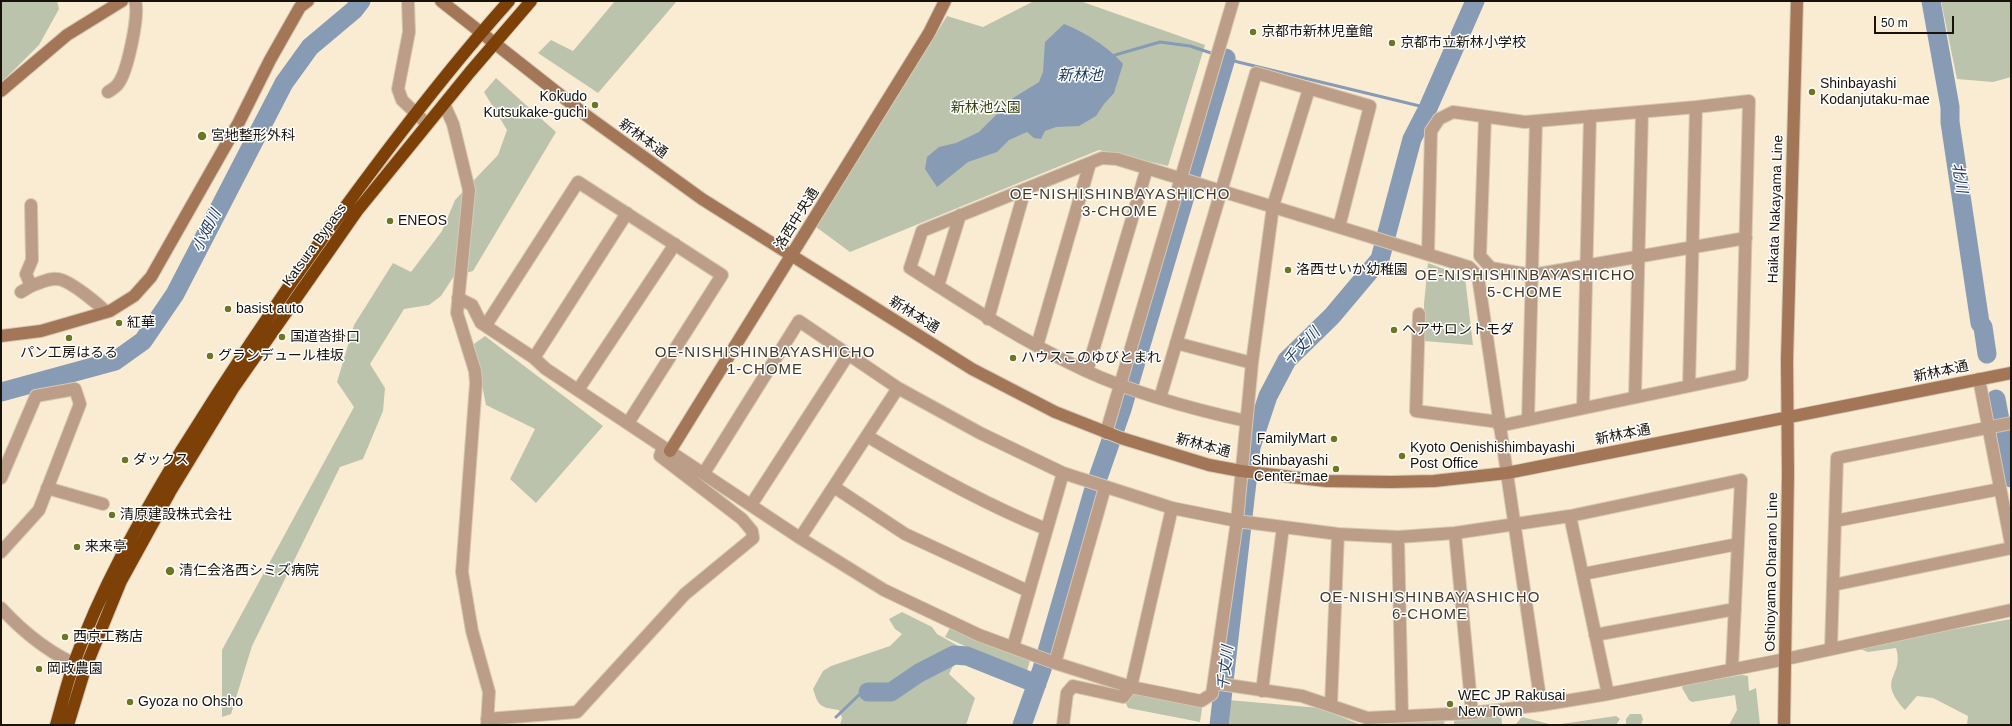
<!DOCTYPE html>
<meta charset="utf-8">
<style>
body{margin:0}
#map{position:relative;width:2012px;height:726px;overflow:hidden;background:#faecd3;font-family:Helvetica,sans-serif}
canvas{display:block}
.frame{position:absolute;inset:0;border:2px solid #17130a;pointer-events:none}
.scale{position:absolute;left:1874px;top:16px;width:80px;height:18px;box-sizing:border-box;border:2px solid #17130a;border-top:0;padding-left:5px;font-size:12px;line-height:14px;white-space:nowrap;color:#17130a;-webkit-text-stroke:3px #fff;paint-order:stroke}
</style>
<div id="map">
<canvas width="2012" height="726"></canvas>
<div class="frame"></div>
<div class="scale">50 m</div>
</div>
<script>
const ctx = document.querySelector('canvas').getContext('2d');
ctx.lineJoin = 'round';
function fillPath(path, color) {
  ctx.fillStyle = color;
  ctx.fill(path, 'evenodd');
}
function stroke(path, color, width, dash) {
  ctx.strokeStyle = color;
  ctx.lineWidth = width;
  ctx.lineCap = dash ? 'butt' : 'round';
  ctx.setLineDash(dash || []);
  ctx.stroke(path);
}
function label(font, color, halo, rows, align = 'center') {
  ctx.font = font + ' Helvetica,"Noto Sans JP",sans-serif';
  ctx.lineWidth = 3;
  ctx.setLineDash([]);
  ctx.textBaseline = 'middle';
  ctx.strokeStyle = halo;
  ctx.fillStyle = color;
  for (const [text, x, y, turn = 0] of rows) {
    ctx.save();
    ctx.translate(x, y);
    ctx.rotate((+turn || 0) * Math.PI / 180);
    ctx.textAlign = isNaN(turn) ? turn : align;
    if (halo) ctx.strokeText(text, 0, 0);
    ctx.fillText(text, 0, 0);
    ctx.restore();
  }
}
const green = new Path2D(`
 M 1,1 L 57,1 L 59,9 L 39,45 L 1,83 Z
 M 615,1 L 677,1 L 598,93 L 538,53 L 551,40 L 573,51 Z
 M 1034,1 L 1080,1 L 1205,45 L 1168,166 L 1099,150 L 850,252 L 816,227 L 947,16 L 983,27 Z
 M 1941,1 L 2011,1 L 2011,77 L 1993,82 L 1957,79 Z
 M 496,78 L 556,132 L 473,271 L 454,276 L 441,296 L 429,305 L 404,309 L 370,364 L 385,388 L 383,411 L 363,459 L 340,467 L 252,646 L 231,714 L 222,717 L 222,650 L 354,407 L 337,382 L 354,325 L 393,263 L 411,272 L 442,231 L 455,200 L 498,155 L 507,130 L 484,92 Z
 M 1428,263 L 1465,277 L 1473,345 L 1424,341 L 1424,304 Z
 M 485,336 L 603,426 L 536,503 L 510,479 L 535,429 L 486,405 L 474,344 Z
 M 902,612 L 932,627 L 937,634 L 962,648 L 949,674 L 975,698 L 966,725 L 840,725 L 842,718 L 839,710 C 821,707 819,708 813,689 L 823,671 L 831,666 L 890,646 L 902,634 L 895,629 L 889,619 Z
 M 2011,619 L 2011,725 L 1967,725 L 1968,716 L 1933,698 L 1917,696 L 1905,710 C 1875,677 1905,678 1896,648 L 1868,652 L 1855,647 Z
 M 951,626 L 1031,657 L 1026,674 L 945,637 Z
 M 1742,675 L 1748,676 L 1749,691 L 1756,688 L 1760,725 L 1729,725 L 1737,710 L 1735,695 L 1692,702 L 1689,700 L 1682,688 L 1683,685 Z
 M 1132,689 L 1203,702 L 1200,722 L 1128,708 L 1124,699 Z
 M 1228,700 L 1320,708 L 1361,725 L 1226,725 Z
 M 1501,712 L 1502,725 L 1454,725 L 1454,715 Z
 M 1630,714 L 1641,714 L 1643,719 L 1641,725 L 1626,725 L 1626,719 Z
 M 1445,716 L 1444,725 L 1389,725 L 1371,718 Z
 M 1616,716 L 1620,719 L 1616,725 L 1554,725 Z
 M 1522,717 L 1553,725 L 1515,725 Z`);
const water = new Path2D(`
 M 1064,24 C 1083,31 1110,48 1123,64 L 1114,93 L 1104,104 L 1096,116 L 1079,126 L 1056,127 L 1045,131 L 1041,139 L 1034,138 L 1027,132 L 1009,140 L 997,152 L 968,162 L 937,187 L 925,169 L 927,157 L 939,147 L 956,143 L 979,132 L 1013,98 L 1039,82 L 1043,72 L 1045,42 Z`);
const stream = new Path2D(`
 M 1115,55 L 1160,42 L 1190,46 L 1214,54
 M 1219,56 L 1238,62 L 1428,108
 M 836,717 L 860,694 L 868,692`);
const river = new Path2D(`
 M 1931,1 L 1950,107 L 1950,122 L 1980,323 L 1983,327 L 1987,354
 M 1,392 L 115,361 L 143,341 L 175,294 L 284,83 L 310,47 L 354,10 L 361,1
 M 1996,399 L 2011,478
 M 868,692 L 891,692 L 919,673 L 954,655 L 967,656 L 1037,684
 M 1022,725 L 1042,669 L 1093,492 L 1122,409 L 1226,58
 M 1219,725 L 1251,447 L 1268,396 L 1287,360 L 1332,316 L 1380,259 L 1412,139 L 1428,108 L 1475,1`);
const street = new Path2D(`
 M 408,1 L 409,32 L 398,89 L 402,100 L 427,124
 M 108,92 C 111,90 116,87 118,84 C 127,73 140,14 135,1
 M 444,104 L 453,124 L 469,190 L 457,313 L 475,371 L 476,383 L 462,572 L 472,631 L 489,692 L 487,725
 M 1485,117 L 1480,256 L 1491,268 L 1532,275 L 1746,238
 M 31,205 L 32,260 L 26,274 L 31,286 C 40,283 52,276 62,280 C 75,285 96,302 106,312
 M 1428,254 L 1431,131 L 1439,119 L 1453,112 L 1525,122 L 1696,107 L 1749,101 L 1742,375 L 1499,426
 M 938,286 L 960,215
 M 21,292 L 31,286
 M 458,298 L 472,305 L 481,323 L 534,358 L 546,369 L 800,538 L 884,590 L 979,635 L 1055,663 L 1131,687 L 1201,701 L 1212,694 L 1237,521 L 1252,363 L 1273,206 L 1309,89
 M 1419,314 L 1416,411 L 1499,422
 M 988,319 L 1025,189
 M 486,325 L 578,182 L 722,275 L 628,423
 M 1176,343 L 1252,363
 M 1037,346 L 1090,163
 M 534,358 L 627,213
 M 1087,371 L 1147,168
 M 1979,379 L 2011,544
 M 1689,386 L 1696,107
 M 578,390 L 675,244
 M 1635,397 L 1642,112
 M 1160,398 L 1256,73 L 1370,106 L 1339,227
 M 1583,408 L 1590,116
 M 1528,420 L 1536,121
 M 1246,421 C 1192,409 1136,394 1086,371 C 1024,342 967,305 910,268 L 922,231 L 1102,158 L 1117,159 L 1469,267 L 1478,276 L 1541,705
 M 1106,433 L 1233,1
 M 867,436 C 925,471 984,504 1046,529
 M 704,473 L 799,321 L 898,388 L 980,433 L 1063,473 L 1172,508 L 1237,521 L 1338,534 L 1398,537 L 1455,533 L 1570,516 L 1741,480 L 1732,668
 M 1,478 L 36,396 L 75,389 L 80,404 L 39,510 L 1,552
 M 834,487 L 905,534 L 1028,591
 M 47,488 L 103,504
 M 751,505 L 848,355
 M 1570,516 L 1608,694
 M 1835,521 L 2000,489
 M 1455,533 L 1472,713
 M 1398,537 L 1402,715
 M 800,538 L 898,388
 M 1583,574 L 1738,544
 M 1833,585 L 2011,548
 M 1,608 C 25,634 50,654 82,667
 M 1595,635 L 1735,609
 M 1013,647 L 1063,473
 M 1831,648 L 1837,458 L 2011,423
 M 1055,663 L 1105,487
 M 1214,683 L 1302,696 L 1367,718 L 1472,713 L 1541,705 L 1608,694 L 1786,659 L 2011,610
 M 1262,691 L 1283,527
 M 1331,705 L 1338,534
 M 487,719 L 577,712 L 685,594 L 753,538 L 752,531 L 742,519 L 660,456 L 663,447
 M 1063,725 L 1067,693 L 1073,686 L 1123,697 L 1131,687 L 1172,508`);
const secondary = new Path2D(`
 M 441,1 L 587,116 L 702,199 L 972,369 L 1055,412 L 1121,438 L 1209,465 L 1241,471 L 1326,481 L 1391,482 L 1434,481 L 1507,473 L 2011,373
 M 1,91 L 67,35 L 122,1
 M 1,336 L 41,331 L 110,311 L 134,296 L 151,277 L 239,122 L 270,60 L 300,7 L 308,1
 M 670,451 L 929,33 L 945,1
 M 1784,725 L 1788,475 L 1787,360 L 1797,1`);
const highway = new Path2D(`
 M 56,725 C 62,704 67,683 74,663 C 101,588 140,519 181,451 C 226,379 273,308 322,239 C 381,157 442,76 509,1
 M 68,725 L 85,669 L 121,581 L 170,492 L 234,387 L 357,211 L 470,72 L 531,1`);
const markers = [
 [1253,32,4,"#6d7722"],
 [1392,43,4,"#6d7722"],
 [1812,92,4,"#6d7722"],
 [595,105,4,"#6d7722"],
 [202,136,5,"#6d7722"],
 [390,221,4,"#6d7722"],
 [1288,270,4,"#6d7722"],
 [228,309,4,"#6d7722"],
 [119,323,4,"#6d7722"],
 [1394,330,4,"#6d7722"],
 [282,337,4,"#6d7722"],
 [69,338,4,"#6d7722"],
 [210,356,4,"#6d7722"],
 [1013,358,4,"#6d7722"],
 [1334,439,4,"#6d7722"],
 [1402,456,4,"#6d7722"],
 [125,460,4,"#6d7722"],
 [1336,469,4,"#6d7722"],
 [112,515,4,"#6d7722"],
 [77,547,4,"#6d7722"],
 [170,571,5,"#6d7722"],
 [65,637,4,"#6d7722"],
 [39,669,4,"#6d7722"],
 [130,702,4,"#6d7722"],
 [1450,704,4,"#6d7722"]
];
const poiNames = [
 ["京都市新林児童館",1261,32],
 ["京都市立新林小学校",1400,43],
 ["Shinbayashi",1820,84],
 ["Kodanjutaku-mae",1820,100],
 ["Kokudo",587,97,"right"],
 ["Kutsukake-guchi",587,113,"right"],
 ["宮地整形外科",211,136],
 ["ENEOS",398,221],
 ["洛西せいか幼稚園",1296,270],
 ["basist auto",236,309],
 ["紅華",127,323],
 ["ヘアサロントモダ",1402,330],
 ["国道沓掛口",290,337],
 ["パン工房はるる",69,353,"center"],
 ["グランデュール桂坂",218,356],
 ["ハウスこのゆびとまれ",1021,358],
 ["FamilyMart",1326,439,"right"],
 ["Kyoto Oenishishimbayashi",1410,448],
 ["Post Office",1410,464],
 ["ダックス",133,460],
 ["Shinbayashi",1328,461,"right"],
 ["Center-mae",1328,477,"right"],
 ["清原建設株式会社",120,515],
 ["来来亭",85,547],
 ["清仁会洛西シミズ病院",179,571],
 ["西京工務店",73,637],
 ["岡政農園",47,669],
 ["WEC JP Rakusai",1458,696],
 ["New Town",1458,712],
 ["Gyoza no Ohsho",138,702]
];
const parkNames = [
 ["新林池公園",986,108]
];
const streetNames = [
 ["新林本通",643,139,36],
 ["Haikata Nakayama Line",1776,209,-88],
 ["洛西中央通",797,219,-58],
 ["Katsura Bypass",315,245,-54],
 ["新林本通",914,315,32],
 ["新林本通",1941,372,-12],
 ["新林本通",1623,435,-11],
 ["新林本通",1203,446,15],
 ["Oshioyama Oharano Line",1772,572,-89]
];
const waterNames = [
 ["新林池",1080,76],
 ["北川",1959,178,81],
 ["小畑川",207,231,-63],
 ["千丈川",1302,347,-47],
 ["千丈川",1226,668,-84]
];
const neighbourhoodNames = [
 ["OE-NISHISHINBAYASHICHO",1120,195],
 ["3-CHOME",1120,212],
 ["OE-NISHISHINBAYASHICHO",1525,276],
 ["5-CHOME",1525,293],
 ["OE-NISHISHINBAYASHICHO",765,353],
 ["1-CHOME",765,370],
 ["OE-NISHISHINBAYASHICHO",1430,598],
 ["6-CHOME",1430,615]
];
fillPath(green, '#bbc3ac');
fillPath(water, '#879bb5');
stroke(stream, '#879bb5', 3);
stroke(river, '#879bb5', 19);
stroke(street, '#d6c9b3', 14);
stroke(secondary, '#d6c9b3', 14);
stroke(highway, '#d6c9b3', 14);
stroke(street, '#bc9d88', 12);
stroke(secondary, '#a37657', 12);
stroke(highway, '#7d4006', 12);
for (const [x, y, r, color] of markers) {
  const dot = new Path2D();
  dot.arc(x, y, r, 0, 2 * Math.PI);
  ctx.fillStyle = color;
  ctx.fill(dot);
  stroke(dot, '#fff', 1.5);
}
label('14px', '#17130a', '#fff', poiNames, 'left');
label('14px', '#364310', '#fff', parkNames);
label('14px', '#17130a', '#fff', streetNames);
label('italic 15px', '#1d3a60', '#fff', waterNames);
ctx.letterSpacing = '1px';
label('15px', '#443925', '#fff', neighbourhoodNames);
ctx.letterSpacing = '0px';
</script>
